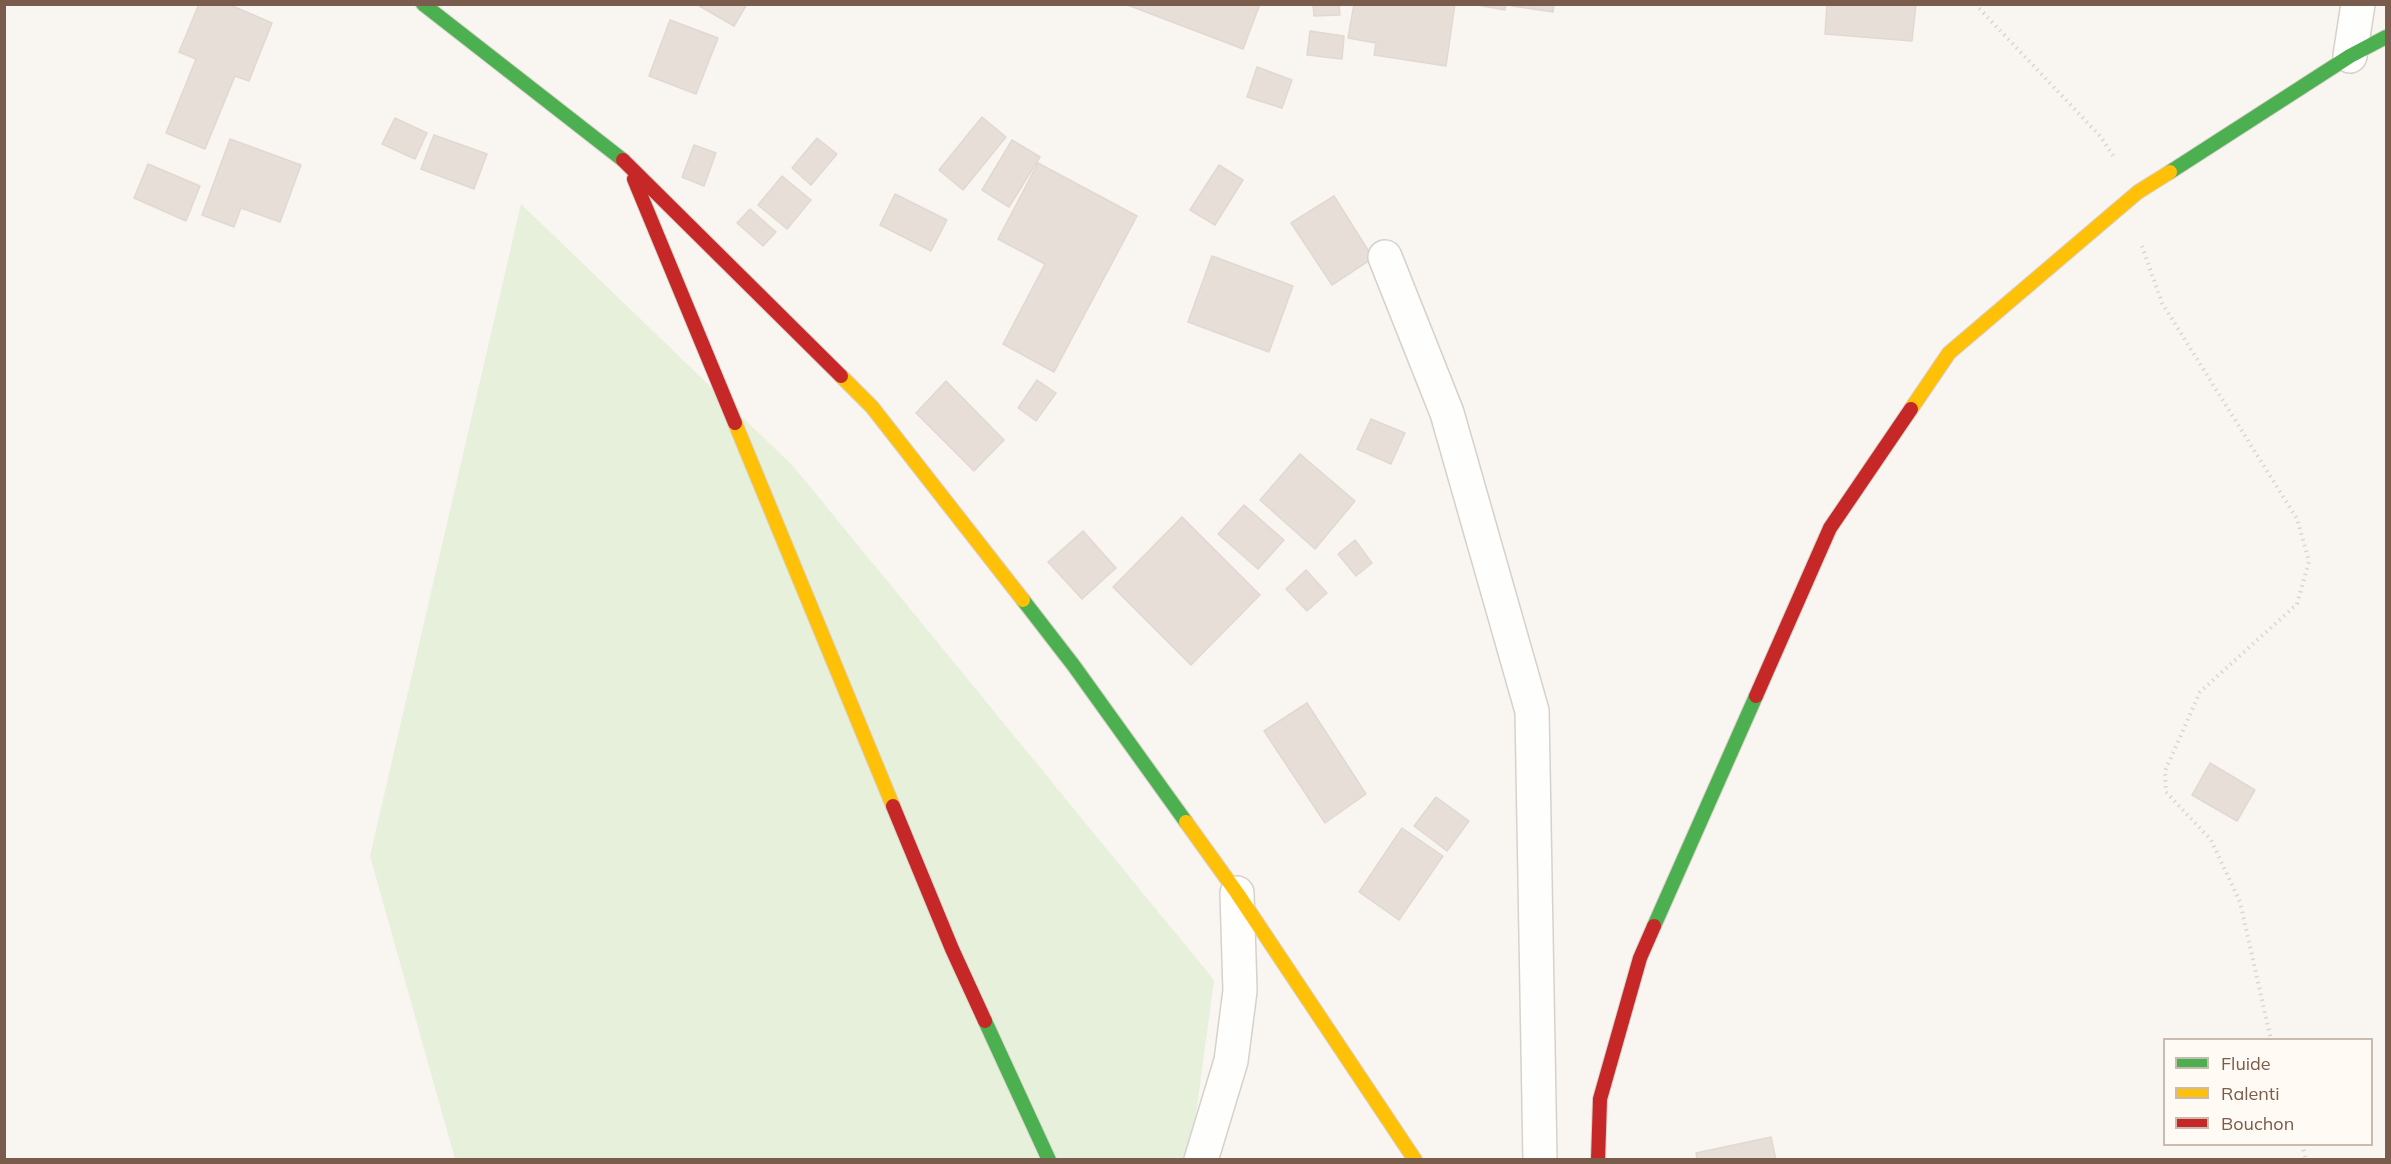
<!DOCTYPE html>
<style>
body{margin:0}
#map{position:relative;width:2391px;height:1164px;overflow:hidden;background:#f9f5f0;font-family:Mulish,sans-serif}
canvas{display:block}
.frame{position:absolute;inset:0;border:6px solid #7a5c4d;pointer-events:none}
.legend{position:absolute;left:2163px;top:1038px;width:210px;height:108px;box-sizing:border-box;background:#fffaf3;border:2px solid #cabbb1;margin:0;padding:8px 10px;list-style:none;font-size:18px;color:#7a5c4d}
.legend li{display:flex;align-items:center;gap:12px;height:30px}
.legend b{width:30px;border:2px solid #cabbb1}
</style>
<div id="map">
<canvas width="2391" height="1164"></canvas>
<div class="frame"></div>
<ul class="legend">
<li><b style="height:8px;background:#4caf50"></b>Fluide</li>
<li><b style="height:8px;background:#ffc107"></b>Ralenti</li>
<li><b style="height:8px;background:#c62828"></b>Bouchon</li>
</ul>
</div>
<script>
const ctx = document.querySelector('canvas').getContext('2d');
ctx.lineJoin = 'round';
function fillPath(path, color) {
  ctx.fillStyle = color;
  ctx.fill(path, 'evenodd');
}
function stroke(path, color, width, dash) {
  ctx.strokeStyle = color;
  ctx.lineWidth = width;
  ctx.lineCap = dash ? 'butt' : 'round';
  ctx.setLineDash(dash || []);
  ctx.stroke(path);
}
const green = new Path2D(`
 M 521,204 L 793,466 L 1214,980 L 1190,1159 L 455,1159 L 370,856 Z`);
const building = new Path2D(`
 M 199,4 L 228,4 L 272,23 L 249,81 L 235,76 L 205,149 L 166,133 L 196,59 L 179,52 Z
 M 696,4 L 747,4 L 734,26 Z
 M 1125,4 L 1260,4 L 1243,49 Z
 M 1313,4 L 1339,4 L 1340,15 L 1314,16 Z
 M 1354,4 L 1455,4 L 1446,66 L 1374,55 L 1376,43 L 1348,38 Z
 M 1472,4 L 1506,4 L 1505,10 Z
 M 1512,4 L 1554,4 L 1553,12 L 1512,6 Z
 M 1827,4 L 1916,4 L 1912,41 L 1825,34 Z
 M 670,20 L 718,38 L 696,94 L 649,76 Z
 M 1310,31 L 1344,36 L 1342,59 L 1307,55 Z
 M 1257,67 L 1292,80 L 1282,108 L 1247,97 Z
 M 982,117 L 1006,137 L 963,190 L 939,170 Z
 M 395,118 L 427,133 L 415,159 L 382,144 Z
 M 434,135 L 487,154 L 474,189 L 421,169 Z
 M 817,138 L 837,154 L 811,185 L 792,168 Z
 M 230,139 L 301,165 L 280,222 L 241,208 L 234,227 L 202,215 Z
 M 1012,140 L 1040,157 L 1009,207 L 982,190 Z
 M 694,145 L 716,153 L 704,186 L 682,177 Z
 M 1038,163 L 1137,216 L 1054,372 L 1003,344 L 1045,264 L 998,239 Z
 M 148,164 L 200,186 L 186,221 L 134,198 Z
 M 1219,165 L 1243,180 L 1215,225 L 1190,210 Z
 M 782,176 L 811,200 L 787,229 L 758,205 Z
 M 895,194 L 947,220 L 931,251 L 880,225 Z
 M 1334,196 L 1373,258 L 1332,285 L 1291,223 Z
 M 750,209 L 776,232 L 763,246 L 737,223 Z
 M 1212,256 L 1293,286 L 1269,352 L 1188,322 Z
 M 1037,380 L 1056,393 L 1036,421 L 1018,408 Z
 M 946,381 L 1004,440 L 974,471 L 916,413 Z
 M 1371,419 L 1405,433 L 1391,464 L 1357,449 Z
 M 1300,454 L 1355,501 L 1315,549 L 1260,500 Z
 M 1244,505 L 1284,540 L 1258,569 L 1218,534 Z
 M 1182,517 L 1260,595 L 1191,665 L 1113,587 Z
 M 1083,531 L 1116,568 L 1082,599 L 1048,562 Z
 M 1355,540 L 1372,563 L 1356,576 L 1338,554 Z
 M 1306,570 L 1327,593 L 1307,611 L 1286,589 Z
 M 1307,703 L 1366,794 L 1325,823 L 1264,731 Z
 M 2210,763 L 2255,790 L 2237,821 L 2192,795 Z
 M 1436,797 L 1469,821 L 1447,851 L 1414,826 Z
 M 1402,828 L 1443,856 L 1399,920 L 1359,892 Z
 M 1771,1137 L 1776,1160 L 1697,1160 L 1696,1153 Z`);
const path = new Path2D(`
 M 1975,4 L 2101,137 L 2114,157
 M 2142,246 L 2162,303 L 2297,519 L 2309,561 L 2297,604 L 2200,692 L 2165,771 L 2166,792 L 2211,840 L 2240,902 L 2271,1040
 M 2302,1144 L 2306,1160`);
const street = new Path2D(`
 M 2350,56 L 2358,4
 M 1385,257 L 1447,413 L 1532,711 L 1540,1160
 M 1201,1160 L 1231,1061 L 1240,991 L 1237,893`);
const fast = new Path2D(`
 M 423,4 L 623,160
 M 2170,172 L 2350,56 L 2386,37
 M 1023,600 L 1074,666 L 1186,822
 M 1654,926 L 1756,696
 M 985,1021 L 1049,1160`);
const slow = new Path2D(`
 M 841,376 L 872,407 L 1023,600
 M 1911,409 L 1949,353 L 2138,192 L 2170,172
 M 735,423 L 893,806
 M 1186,822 L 1237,893 L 1415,1160`);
const jam = new Path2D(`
 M 623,160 L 841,376
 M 634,179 L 735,423
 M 1756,696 L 1830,528 L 1911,409
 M 893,806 L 952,949 L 985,1021
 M 1598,1160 L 1600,1099 L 1640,958 L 1654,926`);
fillPath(green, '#e7f0db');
fillPath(building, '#e6ded7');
stroke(building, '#e2d8d2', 1.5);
stroke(street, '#d7d1cb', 36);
stroke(fast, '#d9d2cb', 16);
stroke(slow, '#d9d2cb', 16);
stroke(jam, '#d9d2cb', 16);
stroke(path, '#dcd5d0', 4, [1.5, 4.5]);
stroke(street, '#fefefd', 33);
stroke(fast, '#4caf50', 14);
stroke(slow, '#ffc107', 14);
stroke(jam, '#c62828', 14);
</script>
